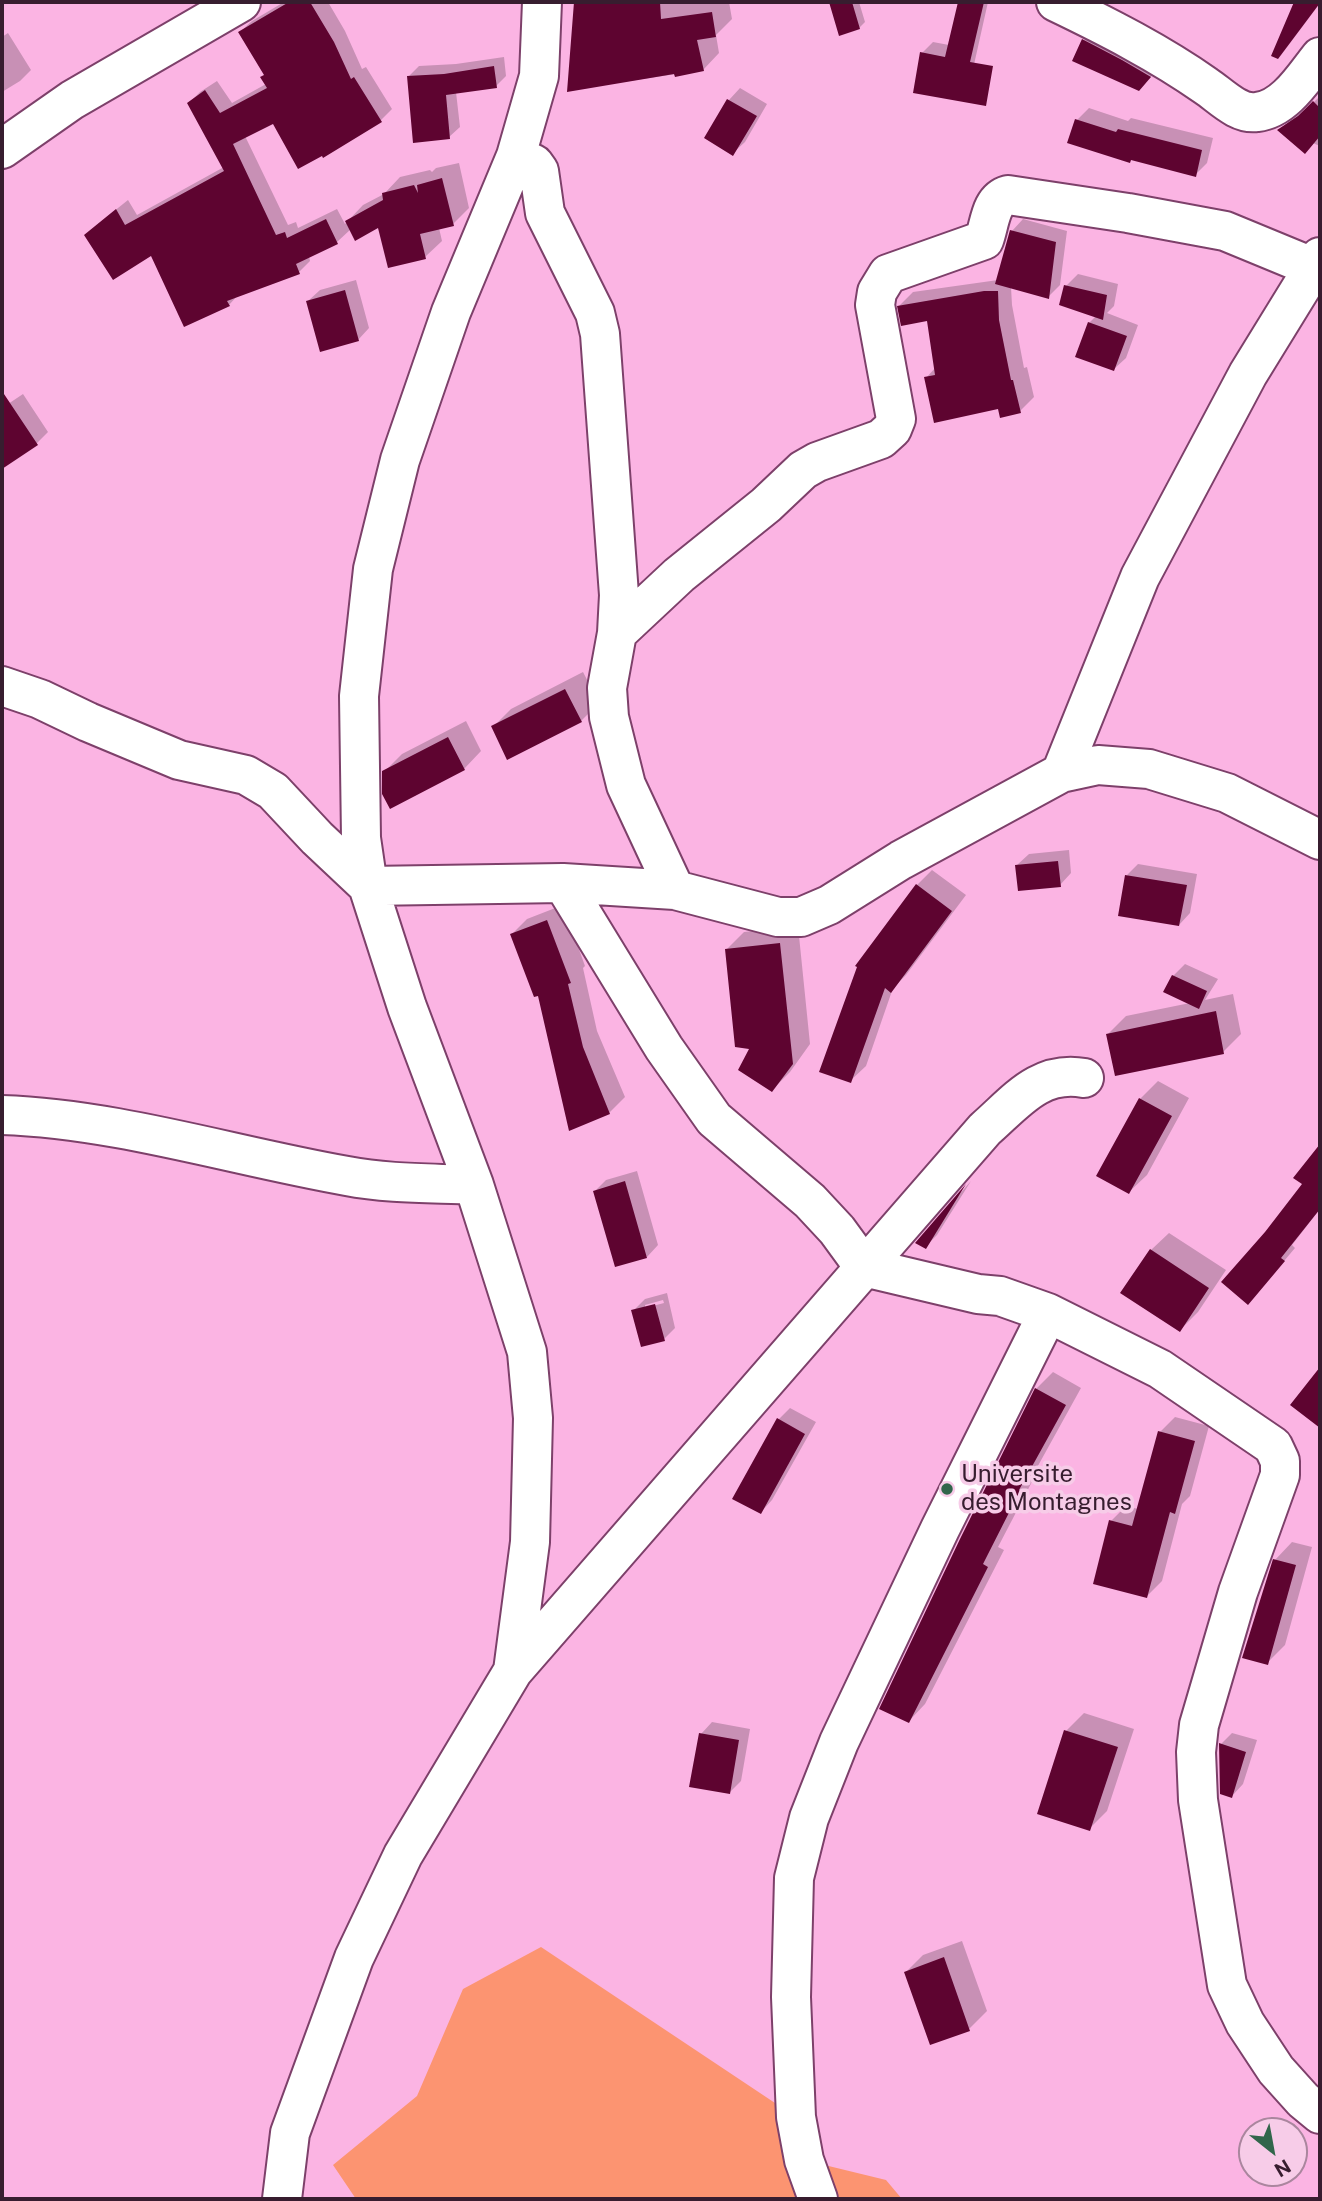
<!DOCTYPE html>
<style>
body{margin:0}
#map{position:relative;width:1322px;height:2201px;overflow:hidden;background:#fbb4e3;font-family:"Public Sans",sans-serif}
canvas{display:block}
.frame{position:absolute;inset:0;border:4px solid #371d2f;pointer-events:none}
.north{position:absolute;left:1238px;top:2117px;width:70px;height:70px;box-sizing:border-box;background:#f7cce8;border:2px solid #aa869e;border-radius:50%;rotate:149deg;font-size:19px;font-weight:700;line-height:28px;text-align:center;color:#371d2f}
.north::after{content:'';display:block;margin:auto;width:24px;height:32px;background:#31664b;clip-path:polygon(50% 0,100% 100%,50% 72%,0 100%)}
</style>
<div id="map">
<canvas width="1322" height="2201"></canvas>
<div class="frame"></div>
<div class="north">N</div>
</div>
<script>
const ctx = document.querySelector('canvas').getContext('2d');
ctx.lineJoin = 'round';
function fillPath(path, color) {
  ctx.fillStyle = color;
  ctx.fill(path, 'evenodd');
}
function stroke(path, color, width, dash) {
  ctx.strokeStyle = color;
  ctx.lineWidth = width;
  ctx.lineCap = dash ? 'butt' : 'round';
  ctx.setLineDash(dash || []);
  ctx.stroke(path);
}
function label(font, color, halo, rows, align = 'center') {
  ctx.font = font + ' "Public Sans",sans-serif';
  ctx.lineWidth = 7;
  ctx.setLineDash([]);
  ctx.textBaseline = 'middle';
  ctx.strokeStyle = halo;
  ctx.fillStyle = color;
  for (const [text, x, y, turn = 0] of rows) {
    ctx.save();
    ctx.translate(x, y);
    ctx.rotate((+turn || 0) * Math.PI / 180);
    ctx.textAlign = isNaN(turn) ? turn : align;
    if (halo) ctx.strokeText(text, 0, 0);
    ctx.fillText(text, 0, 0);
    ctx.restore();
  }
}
const green = new Path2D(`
 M 541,1947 L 796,2117 L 804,2160 L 886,2180 L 902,2199 L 356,2199 L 333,2165 L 417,2096 L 463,1989 Z`);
const shadow = new Path2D(`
 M 284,2 L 328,2 L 345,31 L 362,69 L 366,67 L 392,109 L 381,120 L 273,121 L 245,136 L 288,225 L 296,222 L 298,228 L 337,209 L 345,224 L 363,205 L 384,194 L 400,177 L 430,170 L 432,172 L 436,168 L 459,163 L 469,208 L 453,224 L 439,228 L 442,241 L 425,257 L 379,226 L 351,229 L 337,242 L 309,256 L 310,261 L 299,272 L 238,295 L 229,305 L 152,254 L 98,224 L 128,200 L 137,215 L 224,167 L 189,103 L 200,92 L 217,81 L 232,103 L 266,84 L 265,74 L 240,32 L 252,21 Z
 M 576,2 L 677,2 L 677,4 L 729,2 L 732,19 L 716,35 L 719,53 L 703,70 L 569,90 Z
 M 833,2 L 859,2 L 865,22 L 859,28 L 831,4 Z
 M 960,2 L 988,2 L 969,87 L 922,53 L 933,42 L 949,45 Z
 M 1093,31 L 1159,67 L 1149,79 L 1084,40 Z
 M 8,33 L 31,70 L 20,81 L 2,92 L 2,37 Z
 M 504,57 L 506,76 L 496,86 L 456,92 L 460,127 L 449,137 L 409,76 L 419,66 L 456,64 Z
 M 740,88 L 767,104 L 745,142 L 733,153 L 706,137 L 729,100 Z
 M 1320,96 L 1320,146 L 1280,130 L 1290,120 L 1310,106 Z
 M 1089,108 L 1128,121 L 1131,118 L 1213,138 L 1207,163 L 1195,175 L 1077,120 Z
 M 1023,219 L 1067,231 L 1060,285 L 1048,297 L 1011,287 L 1012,305 L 1024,368 L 1027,367 L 1034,397 L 1020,411 L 999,407 L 926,378 L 936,367 L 928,319 L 899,306 L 913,292 L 998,280 L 1012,231 Z
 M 1078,274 L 1118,284 L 1114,306 L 1107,313 L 1138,325 L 1126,358 L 1114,369 L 1089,323 L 1096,316 L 1066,286 Z
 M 356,280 L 369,328 L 358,340 L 308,301 L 320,290 Z
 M 23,394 L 48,432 L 37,443 L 2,467 L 2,408 Z
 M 583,672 L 599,703 L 581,721 L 493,727 L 511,709 Z
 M 466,721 L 481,751 L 464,769 L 384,772 L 402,754 Z
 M 1069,850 L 1071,873 L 1060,885 L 1017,865 L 1029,854 Z
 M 1138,864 L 1197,874 L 1190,913 L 1179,925 L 1127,875 Z
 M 932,870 L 966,895 L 906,975 L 893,988 L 866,1066 L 850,1081 L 917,885 Z
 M 563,905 L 585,966 L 583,968 L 597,1031 L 625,1097 L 609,1113 L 512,934 L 527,919 Z
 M 798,926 L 810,1044 L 790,1072 L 772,1090 L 751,1047 L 727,949 L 744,932 Z
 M 1185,964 L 1218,979 L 1205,1000 L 1233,994 L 1241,1034 L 1223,1052 L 1108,1034 L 1126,1016 L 1190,1003 L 1166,992 L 1173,976 Z
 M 1158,1081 L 1189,1098 L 1147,1175 L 1129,1192 L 1098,1175 L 1140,1099 Z
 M 1320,1149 L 1320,1209 L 1292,1245 L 1295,1248 L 1259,1291 L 1267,1233 L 1304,1184 L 1313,1156 Z
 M 637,1171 L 658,1245 L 647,1257 L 595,1191 L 606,1180 Z
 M 971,1181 L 937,1235 L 925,1247 L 918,1242 Z
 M 1169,1233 L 1226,1270 L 1198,1312 L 1180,1330 L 1151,1250 Z
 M 667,1293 L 675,1328 L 664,1339 L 633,1311 L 645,1299 ZM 663,1300 L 664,1303 L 645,1308 L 645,1305 Z
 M 1053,1372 L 1081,1388 L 1034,1473 L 1036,1474 L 998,1547 L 1004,1550 L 925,1704 L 909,1721 L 1036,1389 Z
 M 790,1408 L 816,1422 L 772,1500 L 761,1512 L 778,1420 Z
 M 1175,1417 L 1209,1426 L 1190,1496 L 1182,1504 L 1162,1581 L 1147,1596 L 1111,1521 L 1126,1506 L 1138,1509 L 1160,1432 Z
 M 1292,1542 L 1312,1547 L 1285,1645 L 1267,1663 L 1275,1560 Z
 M 1084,1713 L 1134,1729 L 1107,1811 L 1089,1829 L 1039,1813 L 1066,1731 Z
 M 712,1722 L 750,1729 L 741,1781 L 729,1793 L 701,1734 Z
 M 1232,1733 L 1257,1740 L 1243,1784 L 1232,1796 L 1221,1744 Z
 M 962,1941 L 987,2011 L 969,2029 L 931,2043 L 906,1972 L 923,1955 Z`);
const building = new Path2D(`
 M 289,2 L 310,2 L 334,42 L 351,79 L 354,77 L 382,122 L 323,158 L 322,156 L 298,169 L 273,124 L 233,144 L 276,235 L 285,232 L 287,238 L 326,219 L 338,244 L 296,264 L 300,274 L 227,301 L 230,306 L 184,327 L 151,256 L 113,280 L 84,235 L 116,209 L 125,225 L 224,171 L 187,103 L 205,90 L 220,113 L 267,88 L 260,77 L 264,75 L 238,32 Z
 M 574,2 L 660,2 L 661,19 L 712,12 L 716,37 L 697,40 L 704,71 L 675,77 L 674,74 L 567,92 Z
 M 829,2 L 852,2 L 860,29 L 839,36 Z
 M 958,2 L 984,2 L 970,62 L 993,66 L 986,106 L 913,93 L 920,52 L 945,57 Z
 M 1294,2 L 1320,3 L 1278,59 L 1271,56 Z
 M 1082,39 L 1122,60 L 1151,77 L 1139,91 L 1072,61 Z
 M 494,66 L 497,88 L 446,95 L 450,139 L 413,143 L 407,76 L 444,74 Z
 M 727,99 L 757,116 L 733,156 L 704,138 Z
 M 1313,101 L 1320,108 L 1320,136 L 1305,154 L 1277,130 L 1298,116 Z
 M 1075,119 L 1116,132 L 1118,129 L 1202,150 L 1196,177 L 1131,160 L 1130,163 L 1067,143 Z
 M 442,178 L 454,226 L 420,234 L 426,259 L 388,268 L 378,228 L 355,241 L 345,221 L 383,200 L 382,193 L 414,185 L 418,193 L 417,185 Z
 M 1010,230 L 1056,242 L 1049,299 L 995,284 Z
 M 1064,285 L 1107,295 L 1103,320 L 1059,305 Z
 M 345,290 L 359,341 L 320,352 L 306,301 Z
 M 984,291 L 998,291 L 999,320 L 1011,380 L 1013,380 L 1021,413 L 1000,418 L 998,409 L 934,423 L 924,377 L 935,375 L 927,321 L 901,326 L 897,306 Z
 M 1088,322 L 1127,336 L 1114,371 L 1075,357 Z
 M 2,391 L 38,445 L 2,469 Z
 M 565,689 L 582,722 L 507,760 L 491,726 Z
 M 448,737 L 465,770 L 390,809 L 382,794 L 382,771 Z
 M 1058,861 L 1061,887 L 1018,891 L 1015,865 Z
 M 1125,875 L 1187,885 L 1179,926 L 1118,916 Z
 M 916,884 L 952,911 L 891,993 L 885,988 L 851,1083 L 819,1072 L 857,967 L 855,966 Z
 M 547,920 L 571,983 L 568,984 L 583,1047 L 610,1114 L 569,1131 L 538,996 L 534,997 L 510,934 Z
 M 780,943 L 793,1064 L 772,1092 L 738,1070 L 749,1049 L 735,1047 L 725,949 Z
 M 1172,975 L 1207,991 L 1199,1009 L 1163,992 Z
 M 1216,1011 L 1224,1054 L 1115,1076 L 1106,1034 Z
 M 1139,1098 L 1172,1116 L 1129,1194 L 1096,1176 Z
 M 1320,1144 L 1320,1209 L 1281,1258 L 1285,1261 L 1248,1305 L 1221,1282 L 1265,1232 L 1302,1184 L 1293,1178 Z
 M 625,1181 L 647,1258 L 615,1267 L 593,1191 Z
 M 966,1184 L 926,1249 L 915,1243 Z
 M 1150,1249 L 1209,1288 L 1180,1332 L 1120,1293 Z
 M 655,1304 L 665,1341 L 641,1347 L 631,1310 Z
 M 1320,1367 L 1320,1428 L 1290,1405 Z
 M 1035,1388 L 1066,1405 L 1019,1490 L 1020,1491 L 983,1564 L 988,1567 L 909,1723 L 879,1709 L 960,1539 Z
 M 777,1418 L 805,1434 L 761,1514 L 732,1499 Z
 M 1158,1431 L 1195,1441 L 1175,1514 L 1170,1512 L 1147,1598 L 1093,1584 L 1109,1520 L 1132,1526 Z
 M 1273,1559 L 1296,1565 L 1268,1665 L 1242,1658 Z
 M 1064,1730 L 1118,1747 L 1090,1831 L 1037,1814 Z
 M 699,1733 L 739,1740 L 730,1794 L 689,1787 Z
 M 1219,1743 L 1246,1752 L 1232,1798 L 1220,1794 Z
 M 944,1957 L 970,2031 L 930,2045 L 904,1972 Z`);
const minor = new Path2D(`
 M 1056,2 C 1108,27 1159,53 1206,86 C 1221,96 1238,115 1257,112 C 1285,109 1304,77 1320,57
 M 2,149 L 72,100 L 241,2
 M 516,156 L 534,164 L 539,171 L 545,213 L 595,313 L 600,334 L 619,595 L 617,633 L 607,688 L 609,717 L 626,785 L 675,890
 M 617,633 L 679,575 L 766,505 L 803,470 L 817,462 L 881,439 L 892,429 L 896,419 L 875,305 L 877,292 L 888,274 L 984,240 C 990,224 990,200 1008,195 L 1128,213 L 1225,231 L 1305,264 L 1316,263
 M 2,686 L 40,699 L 88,722 L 179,760 L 246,775 L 273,791 L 317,838 L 368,886 L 563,883 L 675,890 L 778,917 L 801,917 L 829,905 L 901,860 L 1061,773 L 1098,765 L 1149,769 L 1227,793 L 1320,840
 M 1061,773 L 1140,577 L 1248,374 L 1320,257
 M 563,883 L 664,1048 L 714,1119 L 810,1201 L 837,1230 L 864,1267 L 978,1294 L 1000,1296 L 1048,1313 L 1160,1369 L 1273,1446 L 1280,1461 L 1280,1475 L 1238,1592 L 1199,1725 L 1196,1752 L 1198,1800 L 1227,1985 L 1245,2023 L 1276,2070 L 1303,2100 L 1320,2114
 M 2,1115 C 118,1119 233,1156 347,1176 C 388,1184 432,1183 474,1185
 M 513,1671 L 985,1129 C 1016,1102 1039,1070 1084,1078
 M 282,2199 L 290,2133 L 354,1958 L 403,1855 L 513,1671 L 530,1542 L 533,1418 L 527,1352 L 474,1185 L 407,1007 L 368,886 L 361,838 L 359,696 L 373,569 L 400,460 L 451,312 L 516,156 L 539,76 L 542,2
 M 818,2199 L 804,2160 L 796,2117 L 791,1997 L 794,1878 L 809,1818 L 839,1742 L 940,1529 L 1048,1313`);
const markers = [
 [947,1489,7,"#31664b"]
];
const poiNames = [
 ["Universite",961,1475],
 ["des Montagnes",961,1503]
];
fillPath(green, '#fc9471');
fillPath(shadow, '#0003');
fillPath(building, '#5e0430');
stroke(minor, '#7d406a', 42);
stroke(minor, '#fff', 38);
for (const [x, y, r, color] of markers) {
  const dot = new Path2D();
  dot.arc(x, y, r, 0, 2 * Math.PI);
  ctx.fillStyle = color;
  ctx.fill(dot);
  stroke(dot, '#f7cce8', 2.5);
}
label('24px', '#371d2f', '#f7cce8', poiNames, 'left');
</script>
